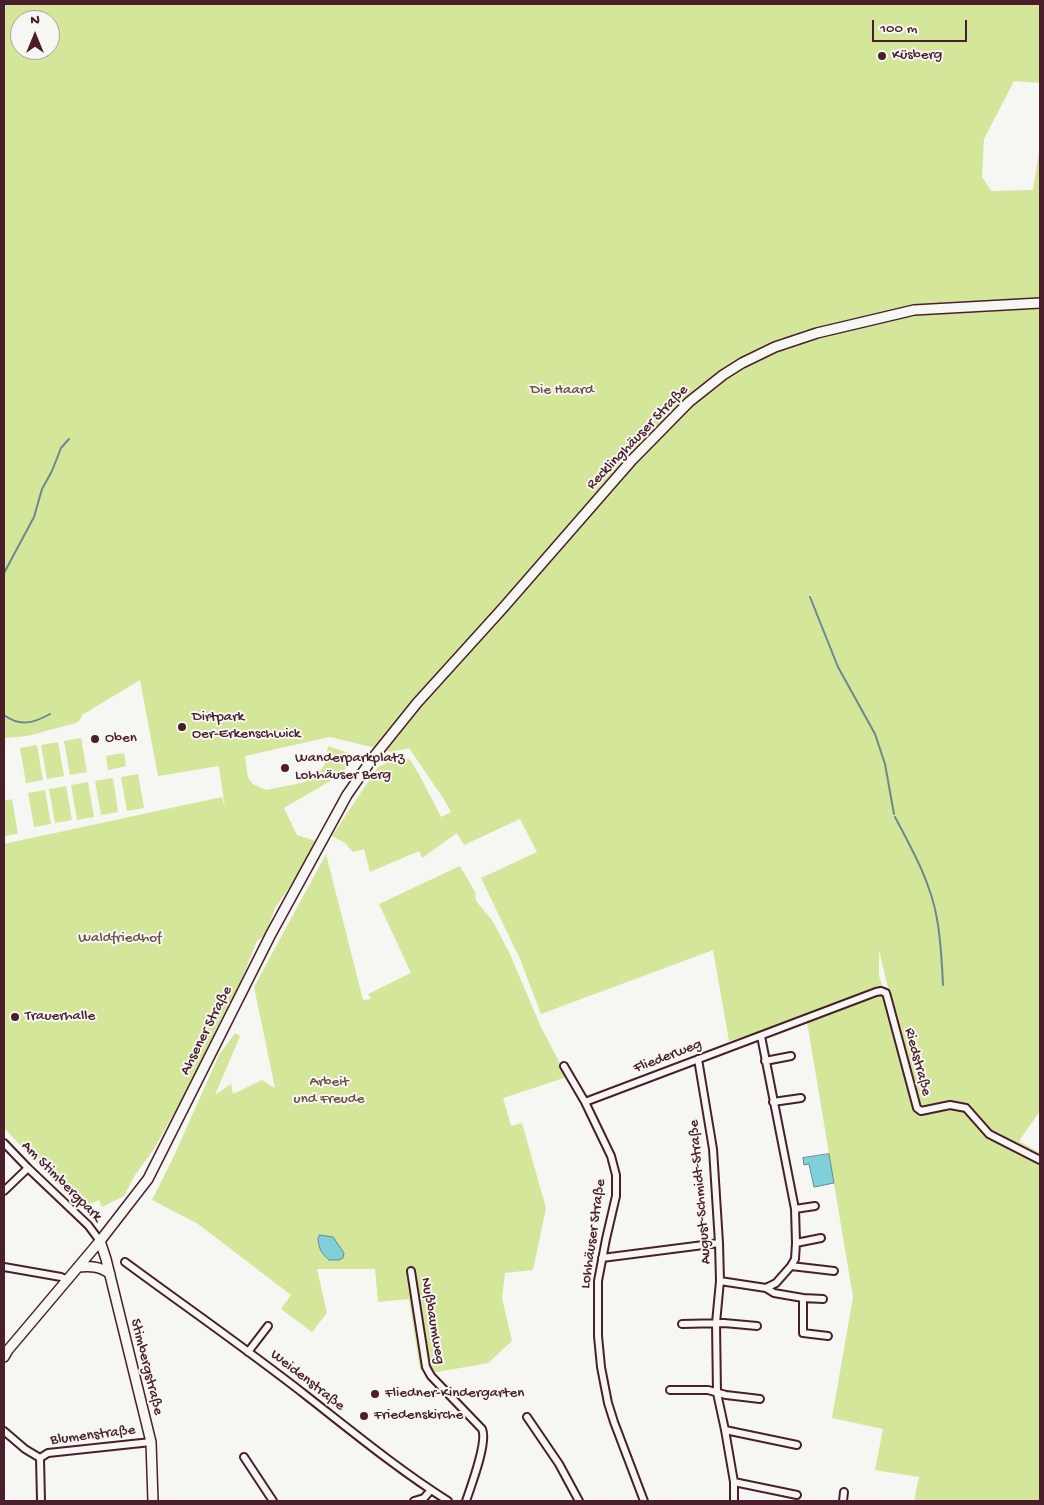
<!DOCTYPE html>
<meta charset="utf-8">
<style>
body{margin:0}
#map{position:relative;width:1044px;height:1505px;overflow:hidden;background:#f6f6f2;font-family:"Gochi Hand",sans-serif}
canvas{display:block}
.frame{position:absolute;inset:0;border:5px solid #4a1f2b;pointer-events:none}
.north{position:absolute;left:10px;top:10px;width:50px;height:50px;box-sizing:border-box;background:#f6f6f2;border:1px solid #b1a0a2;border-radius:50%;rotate:0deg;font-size:14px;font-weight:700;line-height:20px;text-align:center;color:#4a1f2b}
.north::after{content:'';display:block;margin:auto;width:18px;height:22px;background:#4a1f2b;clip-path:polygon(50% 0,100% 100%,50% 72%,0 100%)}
.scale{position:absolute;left:872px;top:20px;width:95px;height:22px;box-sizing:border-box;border:2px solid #4a1f2b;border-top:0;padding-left:6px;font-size:15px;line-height:18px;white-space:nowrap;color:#4a1f2b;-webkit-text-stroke:4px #f6f6f2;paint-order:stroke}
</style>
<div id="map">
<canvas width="1044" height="1505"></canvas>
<div class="frame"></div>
<div class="north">N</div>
<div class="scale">100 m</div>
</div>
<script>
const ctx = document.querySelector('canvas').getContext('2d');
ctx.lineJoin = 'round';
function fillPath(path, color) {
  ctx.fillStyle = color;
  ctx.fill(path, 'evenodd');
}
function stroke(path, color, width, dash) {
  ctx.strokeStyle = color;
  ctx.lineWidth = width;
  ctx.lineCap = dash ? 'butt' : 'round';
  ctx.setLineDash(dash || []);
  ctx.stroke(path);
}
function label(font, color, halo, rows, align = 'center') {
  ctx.font = font + ' "Gochi Hand",sans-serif';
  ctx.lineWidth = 4;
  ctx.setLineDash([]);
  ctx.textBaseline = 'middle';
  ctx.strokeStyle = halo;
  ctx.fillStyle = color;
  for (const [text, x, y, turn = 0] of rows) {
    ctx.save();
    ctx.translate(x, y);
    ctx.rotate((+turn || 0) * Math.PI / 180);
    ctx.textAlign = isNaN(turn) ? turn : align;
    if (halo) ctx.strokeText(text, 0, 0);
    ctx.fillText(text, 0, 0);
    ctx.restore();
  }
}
const green = new Path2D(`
 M 4,4 L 1040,4 L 1040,83 L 1014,81 L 984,139 L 982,177 L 991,191 L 1033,190 L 1040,145 L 1040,1111 L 1019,1141 L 1040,1153 L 1040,1501 L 914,1501 L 919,1477 L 875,1470 L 883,1429 L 832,1418 L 853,1297 L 807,1022 L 875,994 L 881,995 L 885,998 L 914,1113 L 917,1110 L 879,950 L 879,976 L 883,988 L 783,1025 L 729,1041 L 713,950 L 541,1014 L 520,959 L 481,878 L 537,852 L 520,819 L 464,845 L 457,833 L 422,858 L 419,851 L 370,872 L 364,849 L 353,852 L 345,843 L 332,836 L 378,767 L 402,756 L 410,760 L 419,774 L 441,817 L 451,812 L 443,798 L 409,748 L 392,752 L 330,737 L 245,756 L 248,778 L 253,784 L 266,790 L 306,782 L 306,777 C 326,773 325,764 328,746 L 353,755 L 342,774 L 284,808 L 297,835 L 316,841 L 297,876 L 275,908 L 266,934 L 257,941 L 237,991 L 221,1019 L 188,1091 L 170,1120 L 154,1149 L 135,1175 L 124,1196 L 102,1207 L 99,1200 L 80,1208 L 4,1128 L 4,844 L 222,797 L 225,808 L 219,766 L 158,776 L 140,680 L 82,715 L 80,720 L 76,723 L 27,736 L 4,738 ZM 20,20 L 50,20 L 50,50 L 20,50 Z
 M 81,738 L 87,772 L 70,775 L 64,741 Z
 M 58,742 L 64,776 L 47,779 L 41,745 Z
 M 37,745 L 43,780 L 26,783 L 20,748 Z
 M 124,753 L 126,766 L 108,770 L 106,756 Z
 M 138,774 L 144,808 L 127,811 L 121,777 Z
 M 113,778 L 118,812 L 101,815 L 95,781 Z
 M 88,782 L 94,817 L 77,820 L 71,785 Z
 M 66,786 L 72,820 L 55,823 L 49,789 Z
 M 45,790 L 51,824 L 34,827 L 28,793 Z
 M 12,799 L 18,834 L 4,836 L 4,801 Z
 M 326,854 L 363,1000 L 371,999 L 368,994 L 411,973 L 379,904 L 460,866 L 475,892 L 476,901 L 492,920 L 510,954 L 540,1025 L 567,1077 L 503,1098 L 511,1126 L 522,1123 L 546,1208 L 533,1270 L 505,1273 L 502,1298 L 512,1341 L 488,1363 L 432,1373 L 428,1369 L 420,1370 L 409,1299 L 378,1302 L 375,1269 L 317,1269 L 327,1313 L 312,1332 L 281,1309 L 291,1295 L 198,1224 L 152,1200 L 173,1158 L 219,1055 L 235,1033 L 240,1036 L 215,1095 L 231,1084 L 233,1094 L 262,1080 L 275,1088 L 254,987 Z`);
const water = new Path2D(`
 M 829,1154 L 834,1183 L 814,1187 L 809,1164 L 804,1165 L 803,1158 Z
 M 320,1235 L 333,1237 L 344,1253 L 343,1258 L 339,1260 L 329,1260 C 321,1253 319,1249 318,1239 Z`);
const stream = new Path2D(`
 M 4,573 L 34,517 L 42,489 L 52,471 L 61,448 L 69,439
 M 810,597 L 838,667 L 875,734 L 885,764 L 894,814
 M 4,715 C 20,727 34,723 50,714
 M 895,817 C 912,849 931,883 937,919 C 941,941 942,963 943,985`);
const street = new Path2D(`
 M 761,1036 L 795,1209 L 796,1243 L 795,1259 L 791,1266 L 776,1283 L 766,1288
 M 698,1059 L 713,1149 L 719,1243 L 720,1281 L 716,1323 L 717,1393 L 725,1430 L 734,1482 L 734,1501
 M 765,1061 L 791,1056
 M 564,1066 L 585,1102 L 611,1156 L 616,1175 L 616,1196 L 606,1239 L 598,1281 L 598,1336 L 601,1367 L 608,1403 L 614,1422 L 644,1501
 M 585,1102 L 876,992 L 881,991 L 886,993 L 888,1000 L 917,1108 L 921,1111 L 950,1105 L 966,1108 L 989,1134 L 1040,1160
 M 773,1102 L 801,1098
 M 4,1143 L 28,1168 L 88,1225 L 100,1241
 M 4,1191 L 28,1168
 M 795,1209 L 815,1206
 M 796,1243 L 821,1238
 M 602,1258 L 719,1243
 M 125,1262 C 186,1307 248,1350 308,1397 C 354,1433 399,1470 448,1501
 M 791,1266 L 834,1271
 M 4,1267 L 61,1277 L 67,1280
 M 411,1271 L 426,1367 L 431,1376 L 482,1429 C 488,1442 471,1486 466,1501
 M 720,1281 L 766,1288 L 774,1293 L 803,1298 L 803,1333 L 828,1336
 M 803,1298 L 823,1299
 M 682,1324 L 724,1323 L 757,1326
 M 248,1352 L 268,1326
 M 670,1390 L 708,1390 L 726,1395 L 760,1399
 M 527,1417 L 559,1464 L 579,1501
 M 725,1430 L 797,1445
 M 4,1431 L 25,1449 L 40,1458 L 41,1501
 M 244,1457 L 273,1501
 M 40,1458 L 48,1453 L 151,1442
 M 734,1482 L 797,1495
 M 414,1501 L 424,1498 L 431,1490
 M 843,1501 L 844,1492`);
const secondary = new Path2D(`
 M 100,1241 L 106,1259 L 151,1442 L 153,1501
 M 78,1267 C 90,1266 100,1266 110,1274
 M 4,1357 L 8,1350 L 100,1241 L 148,1179 L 271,934 L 347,795 L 372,759 L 417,703 L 503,608 L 632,460 L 689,402 L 723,375 L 742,363 L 775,347 L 817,333 L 914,310 L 1040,303`);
const markers = [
 [882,56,5,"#4a1f2b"],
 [182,727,5,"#4a1f2b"],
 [95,739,5,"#4a1f2b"],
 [285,768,5,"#4a1f2b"],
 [15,1017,5,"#4a1f2b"],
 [375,1394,5,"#4a1f2b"],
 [364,1416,5,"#4a1f2b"]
];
const poiNames = [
 ["Küsberg",892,56],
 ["Dirtpark",192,718],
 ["Oer-Erkenschwick",192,735],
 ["Oben",105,739],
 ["Wanderparkplatz",295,759],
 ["Lohhäuser Berg",295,776],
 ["Trauerhalle",25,1017],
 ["Fliedner-Kindergarten",385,1394],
 ["Friedenskirche",374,1416]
];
const parkNames = [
 ["Die Haard",562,391],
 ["Waldfriedhof",120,939],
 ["Arbeit",329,1083],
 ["und Freude",329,1100]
];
const streetNames = [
 ["Recklinghäuser Straße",638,438,-46],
 ["Ahsener Straße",207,1031,-63],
 ["Fliederweg",668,1057,-21],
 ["Riedstraße",917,1062,75],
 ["Am Stimbergpark",61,1182,45],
 ["August-Schmidt-Straße",701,1192,-95],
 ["Lohhäuser Straße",594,1234,-82],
 ["Nußbaumweg",432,1321,80],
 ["Stimbergstraße",146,1367,76],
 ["Weidenstraße",307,1381,38],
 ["Blumenstraße",93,1436,-7]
];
fillPath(green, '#d4e69a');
fillPath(water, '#7fd0d9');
stroke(water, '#6a8993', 1);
stroke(stream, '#6a8993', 2);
stroke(street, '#4a1f2b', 10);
stroke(secondary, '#4a1f2b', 12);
stroke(street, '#f6f6f2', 6);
stroke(secondary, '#f6f6f2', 9);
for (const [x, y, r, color] of markers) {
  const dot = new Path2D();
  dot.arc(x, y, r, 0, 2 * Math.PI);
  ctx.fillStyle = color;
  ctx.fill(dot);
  stroke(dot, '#f6f6f2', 2);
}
label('15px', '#4a1f2b', '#f6f6f2', poiNames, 'left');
label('15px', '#6c5147', '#f6f6f2', parkNames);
label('15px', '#4a1f2b', '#f6f6f2', streetNames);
</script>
